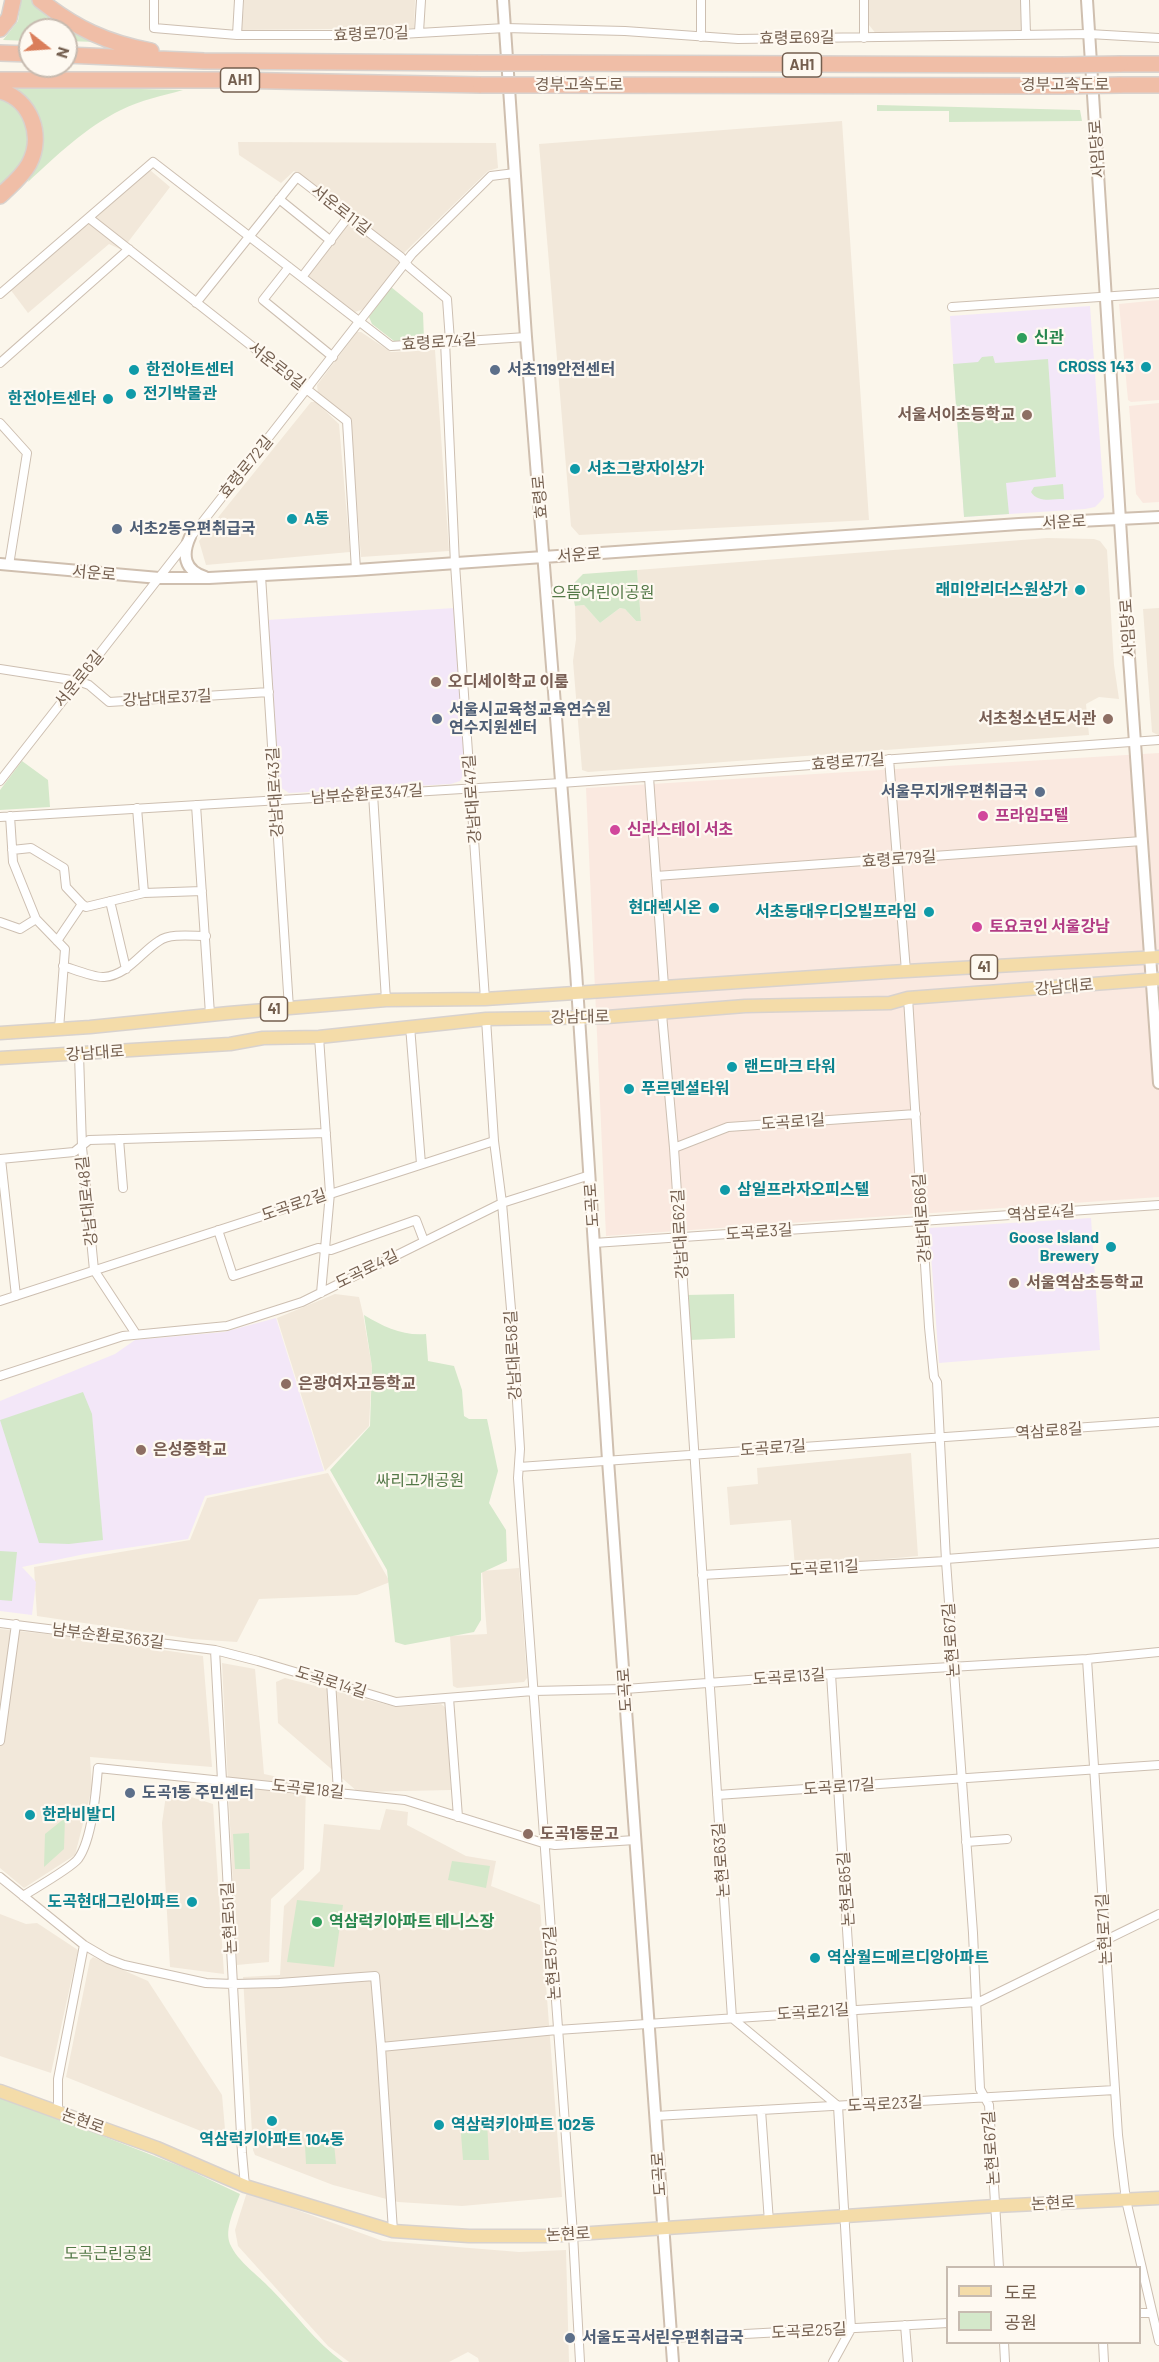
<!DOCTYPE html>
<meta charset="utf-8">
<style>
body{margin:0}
#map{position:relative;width:1159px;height:2362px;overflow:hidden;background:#fbf6eb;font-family:Barlow,"Noto Sans KR",sans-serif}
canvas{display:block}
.legend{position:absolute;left:946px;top:2266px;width:195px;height:78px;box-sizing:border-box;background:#fef9f1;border:2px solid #c7bbb0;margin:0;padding:8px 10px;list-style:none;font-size:18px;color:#745f4f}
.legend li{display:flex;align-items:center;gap:12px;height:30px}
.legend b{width:30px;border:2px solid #c7bbb0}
.north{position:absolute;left:18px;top:18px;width:60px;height:60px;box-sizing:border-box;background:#fef9f1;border:2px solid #c7bbb0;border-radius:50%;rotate:107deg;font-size:16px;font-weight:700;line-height:24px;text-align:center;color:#745f4f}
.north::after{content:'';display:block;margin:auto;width:21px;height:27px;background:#da7e5b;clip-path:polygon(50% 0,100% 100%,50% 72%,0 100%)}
</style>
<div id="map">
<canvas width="1159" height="2362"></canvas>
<ul class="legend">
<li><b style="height:8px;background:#f4dca9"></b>도로</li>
<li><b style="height:16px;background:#d4e8ca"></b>공원</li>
</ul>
<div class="north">N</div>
</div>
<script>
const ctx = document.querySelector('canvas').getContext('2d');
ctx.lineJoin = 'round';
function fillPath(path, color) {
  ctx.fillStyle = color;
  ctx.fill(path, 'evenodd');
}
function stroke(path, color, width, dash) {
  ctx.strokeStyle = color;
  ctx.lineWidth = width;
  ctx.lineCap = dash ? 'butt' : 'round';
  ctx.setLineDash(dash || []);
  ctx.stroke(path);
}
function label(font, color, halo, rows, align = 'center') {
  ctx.font = font + ' Barlow,"Noto Sans KR",sans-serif';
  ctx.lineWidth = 4.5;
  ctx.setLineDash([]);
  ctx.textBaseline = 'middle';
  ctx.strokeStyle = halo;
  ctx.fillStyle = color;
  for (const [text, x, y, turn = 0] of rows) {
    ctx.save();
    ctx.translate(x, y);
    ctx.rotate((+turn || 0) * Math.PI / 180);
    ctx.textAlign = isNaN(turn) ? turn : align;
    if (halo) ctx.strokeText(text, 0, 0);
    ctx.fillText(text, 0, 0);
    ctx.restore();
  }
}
const residential = new Path2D(`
 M 244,0 L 415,0 L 414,28 L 242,30 Z
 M 869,0 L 1023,0 L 1023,32 L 877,35 L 869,25 Z
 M 842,121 L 869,520 L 579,535 L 571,526 L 539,144 Z
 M 238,142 L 496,143 L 498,168 L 488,171 L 404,253 L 294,171 L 281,183 L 239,155 Z
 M 150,170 L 170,187 L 122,250 L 109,244 L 28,313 L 10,289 Z
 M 348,220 L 399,257 L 400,262 L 364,309 L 355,312 L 307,277 L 307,273 Z
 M 357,332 L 361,332 L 391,352 L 435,350 L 449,551 L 361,557 L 350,421 L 318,394 L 317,385 Z
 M 311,402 L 316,402 L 339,424 L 350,552 L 206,565 L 199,541 Z
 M 1047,538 L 1094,539 L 1100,541 L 1107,550 L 1114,665 L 1119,699 L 1099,697 L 1086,704 L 1089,735 L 588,772 L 582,770 L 573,661 L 576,639 L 575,606 L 584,605 L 600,623 L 620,608 L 625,609 L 636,621 L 641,621 L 637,570 Z
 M 1159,608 L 1159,735 L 1158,735 L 1152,732 L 1143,609 Z
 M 335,1294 L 359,1297 L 363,1314 L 372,1367 L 369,1426 L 325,1471 L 277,1318 Z
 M 911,1453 L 918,1556 L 795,1567 L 791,1520 L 730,1525 L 727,1487 L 758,1484 L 757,1468 Z
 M 328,1473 L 390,1582 L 357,1595 L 259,1599 L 237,1642 L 192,1639 L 37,1616 L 34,1567 L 190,1540 L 207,1498 Z
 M 519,1568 L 527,1678 L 524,1682 L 457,1688 L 453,1686 L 450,1636 L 487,1634 L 482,1571 Z
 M 0,1629 L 82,1638 L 203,1656 L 212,1767 L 90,1757 L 92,1788 L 75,1855 L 24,1888 L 0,1868 Z
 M 222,1663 L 255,1669 L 264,1774 L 306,1783 L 304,1869 L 271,1899 L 269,1962 L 237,1965 Z
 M 285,1678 L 396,1707 L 441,1704 L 446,1708 L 451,1790 L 358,1792 L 278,1723 L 276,1682 Z
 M 166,1795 L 185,1795 L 213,1804 L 224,1974 L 170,1967 L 162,1823 Z
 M 386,1809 L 408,1812 L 407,1825 L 466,1856 L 496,1861 L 491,1886 L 540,1905 L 562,2197 L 462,2206 L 398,2202 L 333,2185 L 255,2155 L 253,2150 L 243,1977 L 280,1975 L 284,1906 L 320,1871 L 324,1824 L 380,1830 Z
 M 0,1914 L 26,1924 L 37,1923 L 78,1950 L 51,2073 L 0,2056 Z
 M 93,1957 L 148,1981 L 222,2095 L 226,2141 L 66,2077 L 90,1960 Z
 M 247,2192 L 383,2241 L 519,2252 L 566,2250 L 569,2362 L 479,2362 L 478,2358 L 468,2352 L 449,2362 L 349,2362 L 328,2346 L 238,2246 L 235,2230 Z`);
const commercial = new Path2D(`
 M 1159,300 L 1159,400 L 1131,402 L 1128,400 L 1119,304 Z
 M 1159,403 L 1159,502 L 1143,503 L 1136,494 L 1129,406 Z
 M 1159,753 L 1159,1197 L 606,1236 L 586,788 Z`);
const education = new Path2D(`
 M 1090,306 L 1104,497 L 1100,502 L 1095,507 L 1085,509 L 964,517 L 950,316 Z
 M 454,608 L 467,769 L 460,781 L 451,784 L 289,793 L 280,787 L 267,620 Z
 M 1091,1218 L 1100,1350 L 939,1363 L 929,1228 Z
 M 276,1318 L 324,1471 L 205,1496 L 188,1539 L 85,1554 L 22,1567 L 36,1582 L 32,1615 L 0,1611 L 0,1401 L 115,1354 L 135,1340 L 224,1332 Z`);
const green = new Path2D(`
 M 21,0 L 33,0 L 97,42 L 66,41 L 66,30 L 30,30 L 30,41 L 3,40 L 18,21 Z
 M 13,86 L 183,90 C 162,96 141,100 121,110 C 86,127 56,156 28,182 L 41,144 L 11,91 Z
 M 0,97 L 21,112 L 28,127 L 29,155 L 0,190 Z
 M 877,105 L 1080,110 L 1082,121 L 949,122 L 949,111 L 877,111 Z
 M 391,287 L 423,313 L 424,340 L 394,341 L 372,324 L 369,317 Z
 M 993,356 L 995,363 L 1048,359 L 1056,477 L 1006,483 L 1009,514 L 964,517 L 953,364 L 978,362 L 982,357 Z
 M 1063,484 L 1064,499 C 1052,499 1038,503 1031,492 L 1034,487 Z
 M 637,570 L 641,621 L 636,621 L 625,609 L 620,608 L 600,623 L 584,605 L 575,606 L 571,586 L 583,574 Z
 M 22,761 L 48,780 L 50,807 L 0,810 L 0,790 Z
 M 734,1294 L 735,1338 L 689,1340 L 686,1295 Z
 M 364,1315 C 384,1327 403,1336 426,1334 L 428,1361 L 454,1366 L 462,1390 L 464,1416 L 469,1419 L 487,1419 L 498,1471 L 489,1503 L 506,1530 L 507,1561 L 481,1573 L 481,1620 L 474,1632 L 405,1645 L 395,1642 L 387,1570 L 330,1470 L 370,1426 L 372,1367 Z
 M 83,1392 L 92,1414 L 103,1540 L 69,1544 L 39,1543 L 0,1420 Z
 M 0,1551 L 17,1552 L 12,1601 L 0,1600 Z
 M 65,1818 L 64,1849 L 44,1867 L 45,1834 Z
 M 249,1833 L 250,1869 L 235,1869 L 233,1834 Z
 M 452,1861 L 490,1866 L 486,1888 L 448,1880 Z
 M 297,1900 L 343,1905 L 334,1967 L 287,1962 Z
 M 0,2096 L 185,2168 L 240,2194 C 235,2208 224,2229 230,2244 C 238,2262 258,2275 271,2289 C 295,2313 315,2342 343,2362 L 0,2362 Z
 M 487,2120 L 489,2160 L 463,2160 L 460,2121 Z
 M 334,2143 L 336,2164 L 306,2164 L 305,2145 Z`);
const street = new Path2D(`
 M 154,0 L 154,28 L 237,35 L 384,35 L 505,28 L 625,31 L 738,39 L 1089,34 L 1159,38
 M 1025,0 L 1026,35
 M 419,32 L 421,0
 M 237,35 L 239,0
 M 701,37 L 701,0
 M 864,38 L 864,0
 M 279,199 L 331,241
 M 89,218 L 347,421 L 356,570
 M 289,267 L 263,300 L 333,357
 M 302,277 L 349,216
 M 0,294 L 153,162 L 391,346 L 526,337
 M 196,303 L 297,177 L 401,257 L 409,267 L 447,299 L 450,341
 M 952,307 L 1159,293
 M 445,341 L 455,564 L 485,999
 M 0,363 L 129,249
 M 0,423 L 27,453 L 9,565
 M 261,576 L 289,1008
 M 0,669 L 78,681 L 89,685 L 109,702 L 269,692
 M 889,759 L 906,971
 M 649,777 L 664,986
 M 0,781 L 412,254 L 491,176 L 515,173
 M 373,794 L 386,1000
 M 196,805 L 210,1014
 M 137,808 L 144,893
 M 10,816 L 13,862 L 36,919 L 65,949 L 59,1029
 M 0,817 L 561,783 L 1159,740
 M 12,850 L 31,848 L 64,868 L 66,887 L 82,904
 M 656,876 L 1142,841
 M 110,901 L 126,969
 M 82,904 L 86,907 L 144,893 L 202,891
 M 0,922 L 20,929 L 36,919
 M 57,941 L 82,904
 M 63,966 C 73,969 95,978 104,977 C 128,975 141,952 159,941 C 170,933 192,936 206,936
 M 908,998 L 929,1327 L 934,1377 L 937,1382 L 946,1561 L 973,1933 L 980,2089 L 989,2105 L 999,2268
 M 662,1014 L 674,1148 L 732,2018 L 838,2106 L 851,2329 L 833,2362
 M 486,1019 L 494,1141 L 502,1203 L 512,1321 L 520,1449 L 518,1478 L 573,2234 L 580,2362
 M 410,1026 L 421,1164
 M 319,1037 L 330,1193 L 321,1293
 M 79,1054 L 82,1147 L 94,1270 L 136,1334
 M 119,1139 L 123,1188
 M 674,1148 L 728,1127 L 916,1114
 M 0,1159 L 74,1152 L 89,1140 L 326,1133
 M 1,1159 L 16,1296
 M 218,1230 L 233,1276 L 318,1248 L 331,1250 L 416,1220 L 424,1241
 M 594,1243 L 1159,1205
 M 0,1301 L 494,1141
 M 0,1376 L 123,1336 L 227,1326 L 302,1302 L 502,1203 L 590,1175
 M 519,1467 L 1159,1422
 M 946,1559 L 1159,1543
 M 702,1575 L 946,1561
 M 0,1623 L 215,1650 L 258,1661 L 396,1702 L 533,1691 L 625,1689 L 831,1674 L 1087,1659 L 1159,1652
 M 215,1650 L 242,2153 L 245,2186
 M 1087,1659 L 1118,2135 L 1126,2200 L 1159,2341
 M 831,1674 L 858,2105
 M 331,1681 L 338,1792
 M 449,1698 L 458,1817
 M 0,1741 L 16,1624
 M 717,1795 L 1159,1765
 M 966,1842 L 1007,1839
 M 0,1877 L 84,1945 L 108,1959 L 124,1965 L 206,1983 L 234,1984 L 279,1983 L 375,1976 L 381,2047 L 557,2030 L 977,2002
 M 23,1896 C 34,1889 71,1868 78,1859 C 92,1840 96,1792 98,1768 L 405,1800 L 543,1843 L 555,1845 L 635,1840
 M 977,2003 L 1159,1914
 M 381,2047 L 393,2231
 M 761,2110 L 769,2222
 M 58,2112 L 58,2079 L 84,1945
 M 655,2116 L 1115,2090
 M 1140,2313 L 1151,2313
 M 905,2325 L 908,2362
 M 671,2338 L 948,2323
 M 1004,2342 L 1005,2362
 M 1103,2342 L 1104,2362`);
const secondary = new Path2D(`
 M 503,0 L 526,337 L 576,971 L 608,1460 L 673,2362
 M 1087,0 L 1126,615 L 1159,1083
 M 190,537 C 182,555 184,570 205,577
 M 0,564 L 159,578 L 209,578 L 356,570 L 1019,524 L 1159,517`);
const primary = new Path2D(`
 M 0,1033 L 90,1027 L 229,1013 L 386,1000 L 485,999 L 888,972 L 1159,957
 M 0,1058 L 230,1044 L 263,1038 L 319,1037 L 486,1019 L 607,1017 L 745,1006 L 890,1003 L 908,998 L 1159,979
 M 0,2091 L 157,2148 L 245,2186 L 393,2231 L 469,2236 L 547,2236 L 995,2206 L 1159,2198`);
const highway = new Path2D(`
 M 40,0 C 75,28 107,43 151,51
 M 0,29 L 9,18 L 13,0
 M 0,53 L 30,54
 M 66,55 L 204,61 L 478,63
 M 541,63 L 1063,65
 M 1120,64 L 1159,64
 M 0,80 L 225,80 L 481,85
 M 543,85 L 1063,86
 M 1120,85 L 1159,85
 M 0,91 C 31,99 44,136 29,164 C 22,177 10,186 0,196`);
const highwayBridge = new Path2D(`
 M 478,63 L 541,63
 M 1063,65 L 1120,64
 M 481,85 L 543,85
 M 1063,86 L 1120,85`);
const markers = [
 [1022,338,6,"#2e9e5b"],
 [1146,367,6,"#0f9aa8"],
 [134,370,6,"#0f9aa8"],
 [495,370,6,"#5c6f8a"],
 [131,394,6,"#0f9aa8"],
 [108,399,6,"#0f9aa8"],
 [1027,415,6,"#8d6e63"],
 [575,469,6,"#0f9aa8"],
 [292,519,6,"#0f9aa8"],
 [117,529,6,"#5c6f8a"],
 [1080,590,6,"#0f9aa8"],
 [436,682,6,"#8d6e63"],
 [437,719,6,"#5c6f8a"],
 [1108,719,6,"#8d6e63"],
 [1040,792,6,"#5c6f8a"],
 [983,816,6,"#d1479c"],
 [615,830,6,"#d1479c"],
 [714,908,6,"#0f9aa8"],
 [929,912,6,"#0f9aa8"],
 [977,927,6,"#d1479c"],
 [732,1067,6,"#0f9aa8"],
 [629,1089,6,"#0f9aa8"],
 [725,1190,6,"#0f9aa8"],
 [1111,1247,6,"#0f9aa8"],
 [1014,1283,6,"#8d6e63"],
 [286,1384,6,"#8d6e63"],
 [141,1450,6,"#8d6e63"],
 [130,1793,6,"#5c6f8a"],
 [30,1815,6,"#0f9aa8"],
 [528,1834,6,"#8d6e63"],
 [192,1902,6,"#0f9aa8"],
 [317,1922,6,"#2e9e5b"],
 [815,1958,6,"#0f9aa8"],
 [272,2121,6,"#0f9aa8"],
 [439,2125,6,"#0f9aa8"],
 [570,2338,6,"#5c6f8a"]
];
const shields = [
 [802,65,39],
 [240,80,39],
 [984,967,27],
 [274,1009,27]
];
const shieldNames = [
 ["AH1",802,65],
 ["AH1",240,80],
 ["41",984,967],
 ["41",274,1009]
];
const streetNames = [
 ["효령로70길",371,34,-2],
 ["효령로69길",797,38,-1],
 ["경부고속도로",579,85],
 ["경부고속도로",1065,85],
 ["사임당로",1097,149,-94],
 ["서운로11길",341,210,38],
 ["효령로74길",439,342,-4],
 ["서운로9길",277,366,38],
 ["효령로72길",246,467,-51],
 ["효령로",540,497,-95],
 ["서운로",1064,522,-3],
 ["서운로",579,555,-4],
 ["서운로",94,573,5],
 ["사임당로",1128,628,-94],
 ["서운로6길",79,679,-51],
 ["강남대로37길",167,698,-3],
 ["효령로77길",848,762,-4],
 ["강남대로43길",275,792,-93],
 ["남부순환로347길",367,794,-4],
 ["강남대로47길",472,799,-94],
 ["효령로79길",899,859,-4],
 ["강남대로",1064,987,-5],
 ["강남대로",580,1017,-1],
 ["강남대로",95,1053,-4],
 ["도곡로1길",793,1122,-4],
 ["강남대로48길",87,1201,-96],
 ["도곡로2길",294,1205,-19],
 ["도곡로",592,1205,-94],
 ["역삼로4길",1041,1213,-4],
 ["강남대로66길",922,1218,-94],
 ["도곡로3길",759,1232,-4],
 ["강남대로62길",680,1234,-93],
 ["도곡로4길",367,1269,-26],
 ["강남대로58길",513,1355,-93],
 ["역삼로8길",1049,1431,-4],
 ["도곡로7길",773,1448,-4],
 ["도곡로11길",824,1568,-3],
 ["남부순환로363길",108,1636,7],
 ["논현로67길",951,1640,-94],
 ["도곡로13길",789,1677,-4],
 ["도곡로14길",331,1682,17],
 ["도곡로",625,1690,-94],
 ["도곡로17길",839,1787,-4],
 ["도곡로18길",308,1789,6],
 ["논현로63길",721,1860,-94],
 ["논현로65길",846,1889,-94],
 ["논현로51길",229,1918,-93],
 ["논현로71길",1104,1929,-93],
 ["논현로57길",552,1963,-94],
 ["도곡로21길",813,2012,-4],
 ["도곡로23길",885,2104,-3],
 ["논현로",83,2121,20],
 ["논현로67길",991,2148,-94],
 ["도곡로",659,2174,-94],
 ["논현로",1053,2203,-3],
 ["논현로",568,2234,-3],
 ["도곡로25길",809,2331,-3]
];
const leisureNames = [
 ["신관",1034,338],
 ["역삼럭키아파트 테니스장",329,1922]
];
const cultureNames = [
 ["CROSS 143",1134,367,"right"],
 ["한전아트센터",146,370],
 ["전기박물관",143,394],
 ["한전아트센타",96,399,"right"],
 ["서초그랑자이상가",587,469],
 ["A동",304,519],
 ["래미안리더스원상가",1068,590,"right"],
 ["현대렉시온",702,908,"right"],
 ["서초동대우디오빌프라임",917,912,"right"],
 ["랜드마크 타워",744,1067],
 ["푸르덴셜타워",641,1089],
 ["삼일프라자오피스텔",737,1190],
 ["Goose Island",1099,1238,"right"],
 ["Brewery",1099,1256,"right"],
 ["한라비발디",42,1815],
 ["도곡현대그린아파트",180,1902,"right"],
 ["역삼월드메르디앙아파트",827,1958],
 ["역삼럭키아파트 102동",451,2125],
 ["역삼럭키아파트 104동",272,2140,"center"]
];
const serviceNames = [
 ["서초119안전센터",507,370],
 ["서초2동우편취급국",129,529],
 ["서울시교육청교육연수원",449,710],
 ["연수지원센터",449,728],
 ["서울무지개우편취급국",1028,792,"right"],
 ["도곡1동 주민센터",142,1793],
 ["서울도곡서린우편취급국",582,2338]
];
const educationNames = [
 ["서울서이초등학교",1015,415,"right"],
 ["오디세이학교 이룸",448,682],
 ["서초청소년도서관",1096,719,"right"],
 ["서울역삼초등학교",1026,1283],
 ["은광여자고등학교",298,1384],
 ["은성중학교",153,1450],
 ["도곡1동문고",540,1834]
];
const parkNames = [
 ["으뜸어린이공원",603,593],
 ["싸리고개공원",420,1481],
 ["도곡근린공원",108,2254]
];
const hotelNames = [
 ["프라임모텔",995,816],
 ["신라스테이 서초",627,830],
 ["토요코인 서울강남",989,927]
];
fillPath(residential, '#f2e8da');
fillPath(commercial, '#fae9e0');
fillPath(education, '#f3e7f8');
fillPath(green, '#d4e8ca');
stroke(street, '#cdbfb1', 10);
stroke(secondary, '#cfbfaf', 14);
stroke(primary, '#d8d2ce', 15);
stroke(highway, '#d8d2ce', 18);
stroke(street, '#fff', 8);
stroke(secondary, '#fff', 10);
stroke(primary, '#f4dca9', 12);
stroke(highway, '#f0bea7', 15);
stroke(highwayBridge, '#d8d2ce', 18, []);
stroke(highwayBridge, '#f0bea7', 15);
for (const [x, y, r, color] of markers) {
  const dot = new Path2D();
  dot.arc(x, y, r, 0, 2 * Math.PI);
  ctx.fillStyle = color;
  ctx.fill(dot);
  stroke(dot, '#fef9f1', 2);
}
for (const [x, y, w] of shields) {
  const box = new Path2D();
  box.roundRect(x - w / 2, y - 12, w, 24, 4.5);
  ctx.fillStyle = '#fef9f1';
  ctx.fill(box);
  stroke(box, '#745f4f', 1.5);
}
label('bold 15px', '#745f4f', null, shieldNames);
label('16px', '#745f4f', '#fef9f1', streetNames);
label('bold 16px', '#27864d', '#fef9f1', leisureNames, 'left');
label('bold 16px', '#0d838f', '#fef9f1', cultureNames, 'left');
label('bold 16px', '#4e5e75', '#fef9f1', serviceNames, 'left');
label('bold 16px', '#785e54', '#fef9f1', educationNames, 'left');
label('16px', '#547948', '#fef9f1', parkNames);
label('bold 16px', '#b23c85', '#fef9f1', hotelNames, 'left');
</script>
